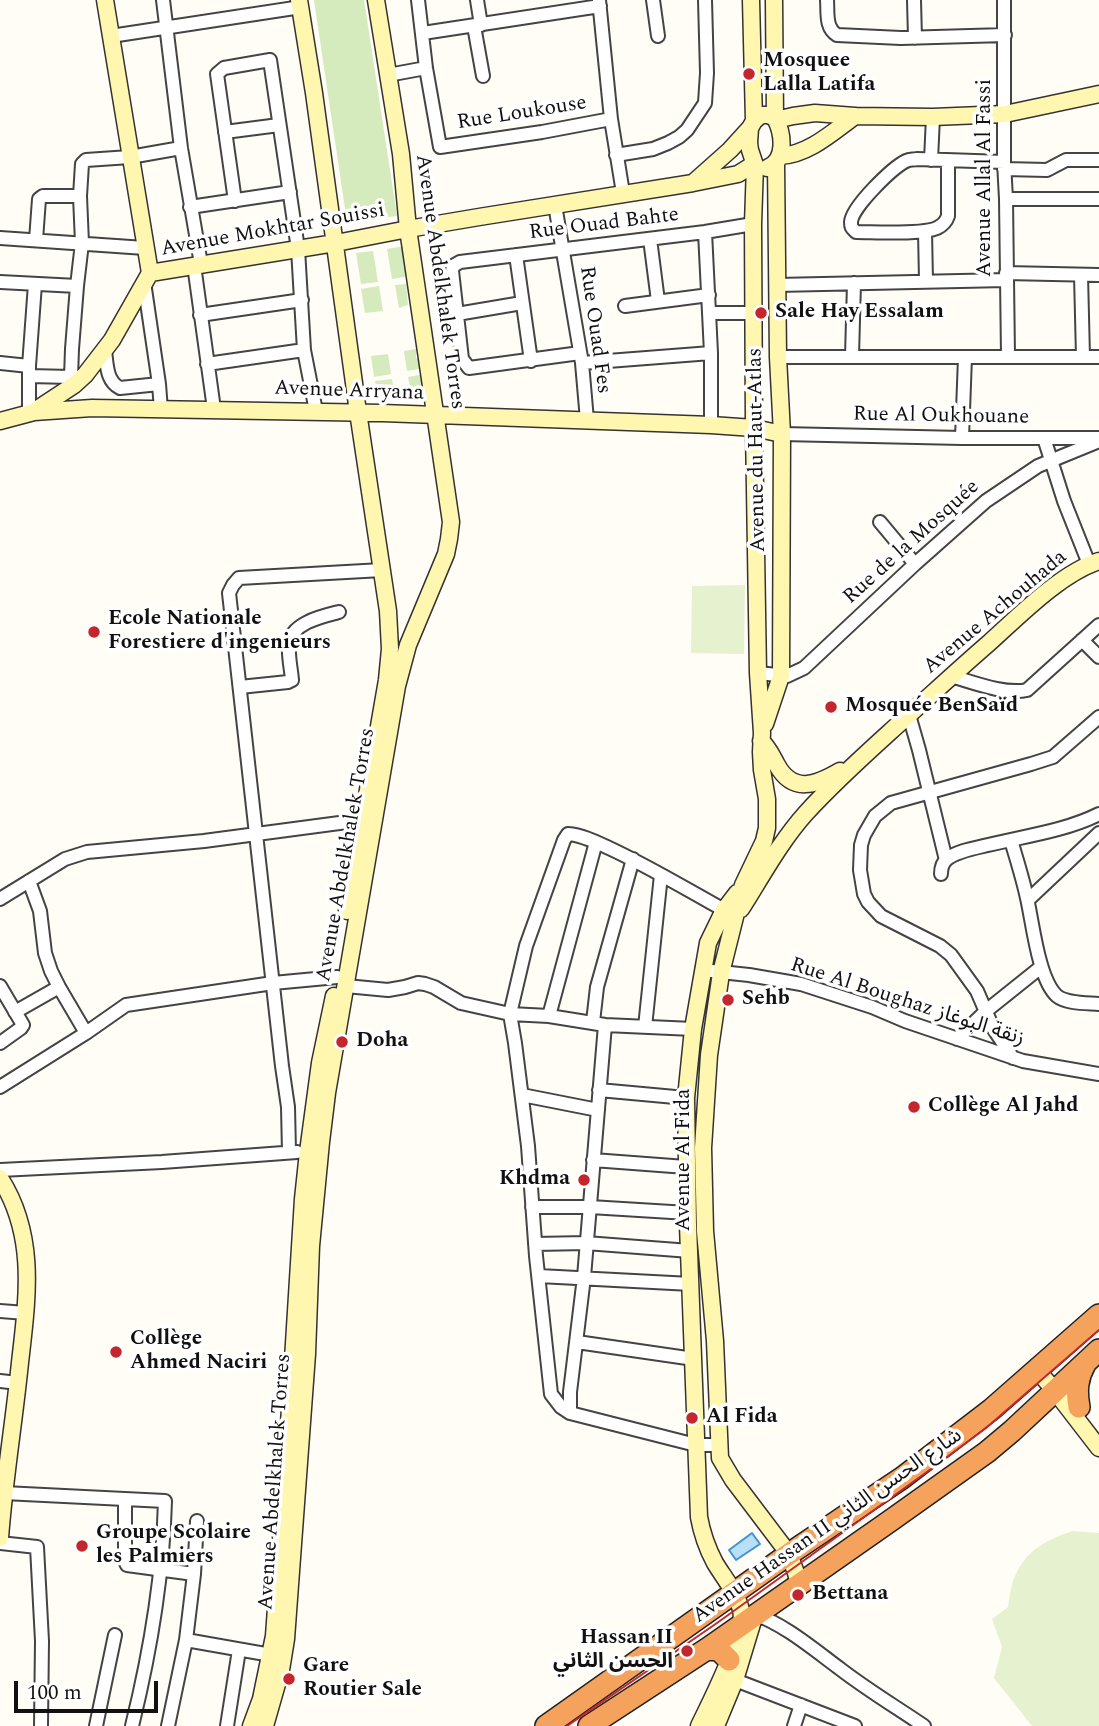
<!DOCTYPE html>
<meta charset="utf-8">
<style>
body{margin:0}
#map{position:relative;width:1099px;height:1726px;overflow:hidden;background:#fffdf5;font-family:Spectral,serif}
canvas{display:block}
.scale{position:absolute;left:14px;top:1681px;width:144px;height:32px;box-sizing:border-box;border:4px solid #111;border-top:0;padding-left:9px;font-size:21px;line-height:24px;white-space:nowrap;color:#111;-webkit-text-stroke:5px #fff;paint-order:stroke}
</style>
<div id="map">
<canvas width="1099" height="1726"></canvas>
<div class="scale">100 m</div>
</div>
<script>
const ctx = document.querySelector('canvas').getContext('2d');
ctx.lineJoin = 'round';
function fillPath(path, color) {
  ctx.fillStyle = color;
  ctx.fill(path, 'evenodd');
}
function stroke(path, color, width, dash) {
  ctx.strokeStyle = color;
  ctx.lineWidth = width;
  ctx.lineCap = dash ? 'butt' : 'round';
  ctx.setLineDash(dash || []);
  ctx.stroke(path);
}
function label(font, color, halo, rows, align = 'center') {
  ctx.font = font + ' Spectral,"Noto Sans Arabic",serif';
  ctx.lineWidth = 7;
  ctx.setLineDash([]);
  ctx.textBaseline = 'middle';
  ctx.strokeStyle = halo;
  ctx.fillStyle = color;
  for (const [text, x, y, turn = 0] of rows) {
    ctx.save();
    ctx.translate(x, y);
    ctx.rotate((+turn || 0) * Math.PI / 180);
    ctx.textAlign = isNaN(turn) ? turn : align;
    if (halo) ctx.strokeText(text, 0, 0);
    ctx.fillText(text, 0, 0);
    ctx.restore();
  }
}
const green = new Path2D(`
 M 314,0 L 364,0 L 397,216 L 347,222 Z
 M 404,246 L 410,276 L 392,279 L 387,249 Z
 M 373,251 L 378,282 L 361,284 L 356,253 Z
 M 406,284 L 408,305 L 399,308 L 395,285 Z
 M 379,286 L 383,311 L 365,313 L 361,289 Z
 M 416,349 L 416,358 L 424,362 L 425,368 L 407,371 L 404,351 Z
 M 388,354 L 391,374 L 374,377 L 371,356 Z
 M 424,374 L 427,399 L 412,398 L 408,377 Z
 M 392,379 L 395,398 L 378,398 L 375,381 Z`);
const pitch = new Path2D(`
 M 745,585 L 744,654 L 691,653 L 692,586 Z
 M 1072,1531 L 1099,1533 L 1099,1726 L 1032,1726 L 994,1678 L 1002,1647 L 992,1619 L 1008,1607 C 1010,1596 1011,1583 1016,1574 C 1028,1548 1048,1540 1072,1531 Z`);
const water = new Path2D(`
 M 752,1533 L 760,1544 L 736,1560 L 729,1550 Z`);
const street = new Path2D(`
 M 163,0 L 181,148 L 201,264
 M 418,0 L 426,68 L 440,147 L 542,132 L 611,119
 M 477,0 L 481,25
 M 599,0 L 611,119 L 623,193
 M 653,0 L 658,36
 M 827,0 C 828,12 825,28 837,35 L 901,38 L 1005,35
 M 914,0 L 915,38
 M 1004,0 L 1004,162 L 1006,199 L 1008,356
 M 474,26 L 483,76
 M 423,33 L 600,6
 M 111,36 L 301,7
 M 388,75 L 426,68
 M 225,132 L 279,125
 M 616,155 L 653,149 L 668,143 L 679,137 L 687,130 L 705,103 L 707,73 L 705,0
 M 931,160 L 933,117
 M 948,161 L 948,216 C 946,222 943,225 937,228 C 921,235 875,232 856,232 C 852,228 851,228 851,222 C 852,207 892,168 906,161 C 910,159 912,160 917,159 L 1004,162
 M 1004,169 L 1047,170 L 1066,160 L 1099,160
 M 1006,199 L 1099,199
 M 235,201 L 217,74 L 224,68 L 270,60 L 298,249 L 304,350 L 316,411
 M 555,205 L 582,363 L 587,420
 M 190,207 L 290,192
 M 925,231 L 926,281
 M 705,232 L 711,353 L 711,425
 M 0,238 L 145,248
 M 650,239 L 658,301
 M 36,240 L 39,199 L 43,196 L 80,196 L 82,164 L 86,160 L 130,157 L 181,148
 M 516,255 L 531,361
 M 194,265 L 214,409
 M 1006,273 L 1099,275
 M 1081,275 L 1083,357
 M 0,282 L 77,286
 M 144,282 L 159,384 L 161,410
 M 777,285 L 1006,280
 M 625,306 L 709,295
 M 710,313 L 754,313
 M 457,314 L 522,303
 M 200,315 L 302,300
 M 105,351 C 107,364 106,381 120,388 L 159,384
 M 580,353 L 469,368 L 462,359 L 452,271 L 453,266 L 460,262 L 705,232 L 753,224
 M 852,356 L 854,283
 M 778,357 L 1099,357
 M 0,363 L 29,366 L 29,376 L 71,377
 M 582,363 L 711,353
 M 207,364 L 304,350
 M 29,366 L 35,284
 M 74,385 L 71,377 L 72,349 L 77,286 L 82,243 L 80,196
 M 29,413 L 29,376
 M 782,434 L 962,438 L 1099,438
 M 962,438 L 965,357
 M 1044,438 L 1064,501 L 1089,564
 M 880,522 L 915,564
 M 1082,640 L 1099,657
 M 758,673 L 787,676 L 804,668 L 915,564 L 986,501 L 1038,466 L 1099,441
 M 951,676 C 972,682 1005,695 1027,690 L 1099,625
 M 240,687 L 288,682 L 292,680 C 291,668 288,656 289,645 C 290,623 323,616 339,612
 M 909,715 L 919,750 L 946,860
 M 1011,840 C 1017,861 1024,882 1028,903 C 1033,926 1039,980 1057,996 C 1067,1004 1087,1003 1099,1004
 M 941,874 C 941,868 942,863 947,859 C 957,851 975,848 988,845 C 1025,836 1065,831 1099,814
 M 29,881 L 40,911 L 45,953 L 51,971 L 59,987 L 86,1033
 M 0,899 L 65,859 L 87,852 L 204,841 L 362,820
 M 1028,900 L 1099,833
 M 702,970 L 749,975 L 801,984 L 872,1007 L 905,1021 L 1023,1061 L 1099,1074
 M 0,986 L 23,1025 L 21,1028 L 0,1043
 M 346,986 L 388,990 L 405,987 L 418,983 L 425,984 L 434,987 L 461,1003 L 510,1014 L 549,1016 L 605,1025 L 693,1029
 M 15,1012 L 59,987
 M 549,1016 L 596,842
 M 593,1022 L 597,987 L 633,859
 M 645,1027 L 661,875
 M 957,1039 L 986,1011 L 1041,967
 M 1013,1058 L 993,1028 L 977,991 L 951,955 L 940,946 L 881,916 L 868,902 L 864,894 L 860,870 L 861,845 L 864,835 L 875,816 L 891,803 L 1031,764 L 1053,757 L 1099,717
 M 0,1087 L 86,1033 L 126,1005 L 273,983 L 337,977
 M 599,1090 L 686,1098
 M 522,1095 L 598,1110
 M 289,1152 L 288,1107 L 282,1066 L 229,593 L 233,585 L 239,578 L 382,570
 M 593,1160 L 686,1167
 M 0,1170 L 162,1162 L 297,1152
 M 532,1207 L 590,1207 L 688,1213
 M 535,1244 L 586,1243 L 690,1251
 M 539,1276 L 691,1284
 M 0,1311 L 26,1313
 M 577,1342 L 694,1359
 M 0,1381 L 18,1383
 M 570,1413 L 570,1392 L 584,1277 L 605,1025
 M 719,1445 L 696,1445 L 570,1413 L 561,1407 L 551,1394 L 536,1256 L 528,1146 L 515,1043 L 510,1014 L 526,946 L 564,840 L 568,834 C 582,835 596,842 609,848 C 648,866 686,889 724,910
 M 4,1493 L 165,1501 C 163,1577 150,1653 132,1726
 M 125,1499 L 125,1561 L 127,1565 L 194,1574 L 186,1640 L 168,1726
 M 0,1543 L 37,1547 L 42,1641 L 41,1726
 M 194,1574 L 197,1521
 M 752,1613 C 784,1624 812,1648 839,1668 C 866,1689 896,1707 924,1726
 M 186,1640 L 271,1655
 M 735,1680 L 855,1726
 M 96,1726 L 115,1635
 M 227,1726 L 239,1650
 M 794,1726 L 801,1705`);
const secondary = new Path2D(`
 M 299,0 L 314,93 L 358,412 L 388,611 L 390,649 L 387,680 L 347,911
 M 751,0 L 754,121
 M 775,118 L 768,115 L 761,115 L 754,121 L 750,128 L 749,143 L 750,150 L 755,165 L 753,224 L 754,428 L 758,673 L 762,733 L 761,752 L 762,770 L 767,799 L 767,828 L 764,841 L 743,885 L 721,973 L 709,1055 L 703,1148 L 705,1231 L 715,1341 L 720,1458 L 733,1480 L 789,1554 L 796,1573 L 799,1584
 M 776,120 L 793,116 L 815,113 L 855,116 L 933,117 L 1005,114 L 1099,94
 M 780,156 C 808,155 833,132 855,116
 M 767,168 C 787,161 783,133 775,118 L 774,0
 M 694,182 L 730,150 L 750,128
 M 150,273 L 341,242 L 408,229 L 479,217 L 693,183 L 738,174 L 754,164
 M 36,410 L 74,385 L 85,375 L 112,340 L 150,273 L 105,0
 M 0,421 L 34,412 L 92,408 L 382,413 L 711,425 L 754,428 L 782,434
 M 765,724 L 781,676 L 782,434 L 778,357 L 776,163
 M 761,741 C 769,748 772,756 777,765 C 793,794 816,785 840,771
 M 741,909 C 762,876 780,842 806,813 C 836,780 869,751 902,721 C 931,695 960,668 989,643 C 1019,616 1061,573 1099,561
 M 0,1178 C 39,1239 26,1305 19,1372 C 13,1428 4,1483 0,1538
 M 1037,1370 L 1055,1391 L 1099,1448
 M 251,1726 L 261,1699 L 274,1636 L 287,1456 L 303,1199 L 308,1152 L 320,1063 L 334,996
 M 265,1726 L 281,1670 L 286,1639 L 307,1354 L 311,1246 L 321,1142 L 327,1093 L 397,686 L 408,645 L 446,554 L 449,539 L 451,522 L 408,229 L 401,154 L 376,0
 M 699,1726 C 710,1703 747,1632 741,1610 C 737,1593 724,1578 715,1563 C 707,1548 702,1534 699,1517 L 688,1225 L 686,1098 L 693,1029 L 708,943 L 724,910 L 737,893
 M 716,1726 L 735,1680 L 755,1614`);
const highway = new Path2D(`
 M 1079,1407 C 1076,1391 1077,1378 1085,1364
 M 707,1649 L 719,1650 L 729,1660
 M 546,1726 L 789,1554 L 902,1478 L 992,1409 L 1099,1315
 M 589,1726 L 707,1649 L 890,1521 L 987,1452 L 1012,1431 L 1099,1350`);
const tram = new Path2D(`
 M 567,1726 L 717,1623 L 931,1469 L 986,1428 L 1099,1330`);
const markers = [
 [749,74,7,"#c4262e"],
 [761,313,7,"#c4262e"],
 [94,632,7,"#c4262e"],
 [831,707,7,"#c4262e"],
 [728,1000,7,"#c4262e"],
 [342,1042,7,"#c4262e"],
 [914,1107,7,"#c4262e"],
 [584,1180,7,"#c4262e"],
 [116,1352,7,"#c4262e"],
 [692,1418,7,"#c4262e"],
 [82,1546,7,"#c4262e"],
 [798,1595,7,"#c4262e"],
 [687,1651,7,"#c4262e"],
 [289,1679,7,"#c4262e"]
];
const poiNames = [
 ["Mosquee",763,62],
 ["Lalla Latifa",763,86],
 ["Sale Hay Essalam",775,313],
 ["Ecole Nationale",108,620],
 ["Forestiere d'ingenieurs",108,644],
 ["Mosquée BenSaïd",845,707],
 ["Sehb",742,1000],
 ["Doha",356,1042],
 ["Collège Al Jahd",928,1107],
 ["Khdma",570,1180,"right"],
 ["Collège",130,1340],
 ["Ahmed Naciri",130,1364],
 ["Al Fida",706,1418],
 ["Groupe Scolaire",96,1534],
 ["les Palmiers",96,1558],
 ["Bettana",812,1595],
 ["Hassan II",673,1639,"right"],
 ["الحسن الثاني",673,1663,"right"],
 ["Gare",303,1667],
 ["Routier Sale",303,1691]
];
const streetNames = [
 ["Rue Loukouse",522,114,-9],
 ["Avenue Allal Al Fassi",986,178,-90],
 ["Rue Ouad Bahte",604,225,-7],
 ["Avenue Mokhtar Souissi",273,231,-10],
 ["Avenue Abdelkhalek Torres",439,282,82],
 ["Rue Ouad Fes",594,330,82],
 ["Avenue Arryana",349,392,2],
 ["Rue Al Oukhouane",941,417,1],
 ["Avenue du Haut-Atlas",758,450,-91],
 ["Rue de la Mosquée",912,543,-42],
 ["Avenue Achouhada",996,613,-40],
 ["Avenue Abdelkhalek Torres",347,855,-80],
 ["Rue Al Boughaz زنقة البوغاز",907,1003,18],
 ["Avenue Al Fida",685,1160,-90],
 ["Avenue Abdelkhalek Torres",276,1482,-86],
 ["Avenue Hassan II شارع الحسن الثاني",828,1527,-35]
];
fillPath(green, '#d5ebbd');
fillPath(pitch, '#e6f2cf');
fillPath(water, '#b9e0f7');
stroke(water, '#3f96cf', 2);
stroke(street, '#444', 16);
stroke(secondary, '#333', 19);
stroke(highway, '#222', 24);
stroke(street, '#fff', 12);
stroke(secondary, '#fff6b0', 16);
stroke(highway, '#f5a25d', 21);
stroke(tram, '#c4262e', 2);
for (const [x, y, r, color] of markers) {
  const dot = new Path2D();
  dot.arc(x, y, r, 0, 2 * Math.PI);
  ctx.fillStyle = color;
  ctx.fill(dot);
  stroke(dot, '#fff', 2.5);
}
label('bold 21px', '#111', '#fff', poiNames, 'left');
label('21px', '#111', '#fff', streetNames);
</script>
